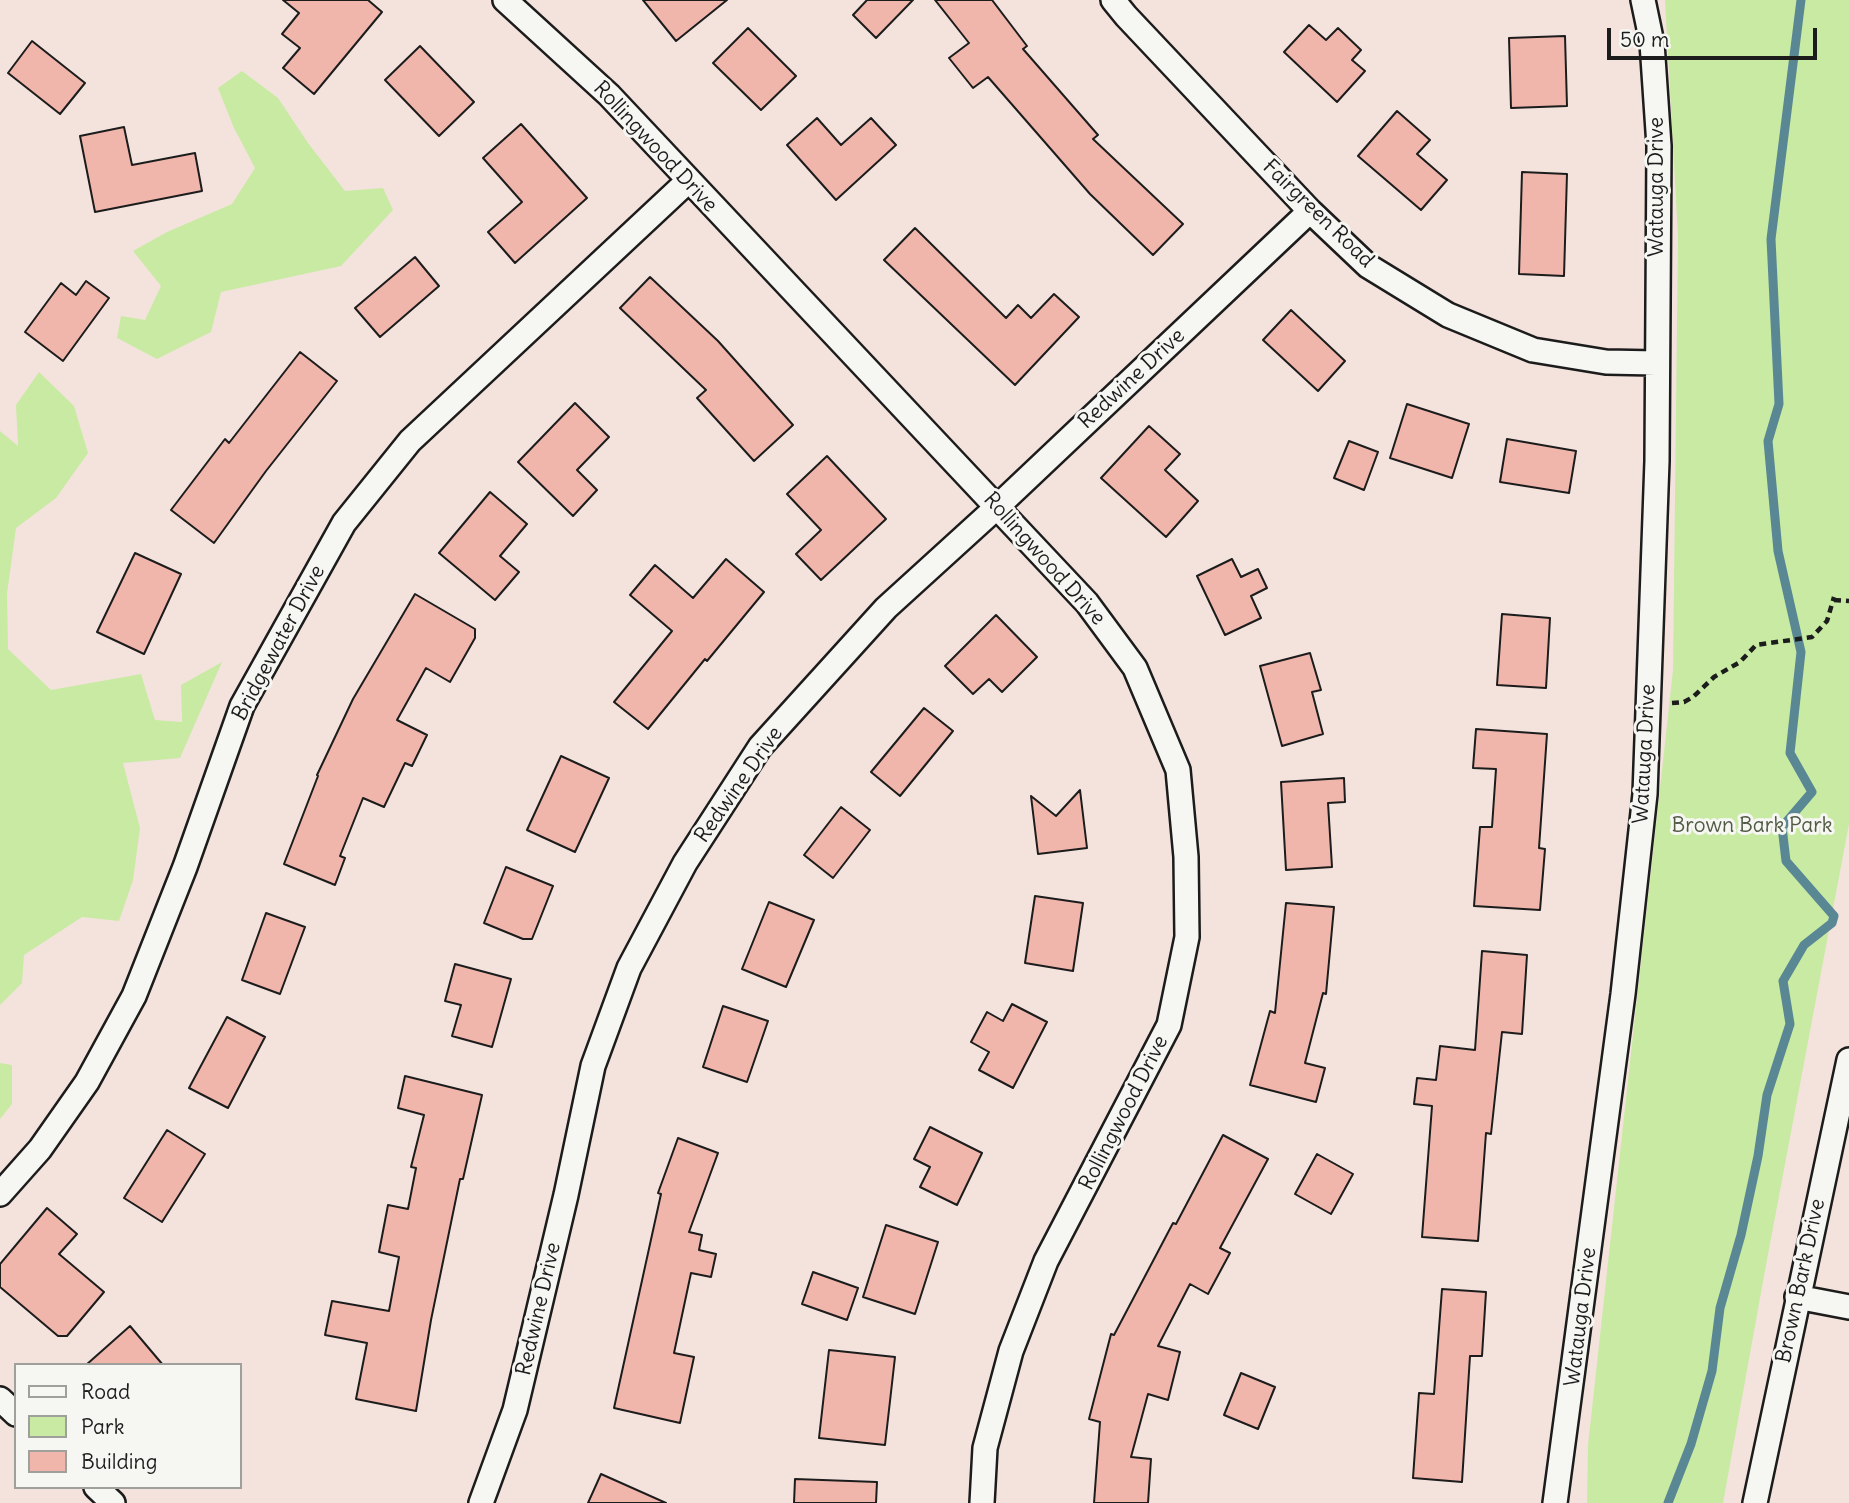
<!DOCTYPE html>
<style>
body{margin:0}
#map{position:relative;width:1849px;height:1503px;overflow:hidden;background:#f4e3dd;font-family:Delius,sans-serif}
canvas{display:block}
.legend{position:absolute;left:14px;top:1363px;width:228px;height:126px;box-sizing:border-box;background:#f6f6f2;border:2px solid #9f9f9c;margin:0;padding:9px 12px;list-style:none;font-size:21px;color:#1c1c1c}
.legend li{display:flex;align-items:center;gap:14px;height:35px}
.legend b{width:35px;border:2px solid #9f9f9c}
.scale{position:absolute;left:1607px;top:28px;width:210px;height:32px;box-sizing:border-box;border:4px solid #1c1c1c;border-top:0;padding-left:9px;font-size:21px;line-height:24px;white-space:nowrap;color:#1c1c1c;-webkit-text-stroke:5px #f6f6f2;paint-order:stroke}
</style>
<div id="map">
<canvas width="1849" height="1503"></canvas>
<ul class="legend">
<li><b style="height:9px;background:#f6f6f2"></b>Road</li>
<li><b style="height:19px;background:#c8eaa3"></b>Park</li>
<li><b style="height:19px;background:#f0b6ac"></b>Building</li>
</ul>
<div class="scale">50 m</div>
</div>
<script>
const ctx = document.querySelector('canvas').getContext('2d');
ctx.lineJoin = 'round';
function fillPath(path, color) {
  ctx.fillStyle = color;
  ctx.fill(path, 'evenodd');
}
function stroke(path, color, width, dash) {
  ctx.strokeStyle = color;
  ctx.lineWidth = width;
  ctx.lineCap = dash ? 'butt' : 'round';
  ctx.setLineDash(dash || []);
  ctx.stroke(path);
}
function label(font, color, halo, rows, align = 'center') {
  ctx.font = font + ' Delius,sans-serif';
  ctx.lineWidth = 6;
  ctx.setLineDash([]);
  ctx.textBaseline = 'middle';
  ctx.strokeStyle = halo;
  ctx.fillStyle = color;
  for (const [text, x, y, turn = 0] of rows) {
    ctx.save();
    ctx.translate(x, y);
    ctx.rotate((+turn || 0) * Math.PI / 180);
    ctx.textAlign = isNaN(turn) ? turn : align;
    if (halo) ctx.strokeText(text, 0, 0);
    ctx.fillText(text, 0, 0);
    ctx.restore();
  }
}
const green = new Path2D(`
 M 1665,0 L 1849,0 L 1849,824 L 1766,1265 L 1723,1503 L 1587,1503 L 1588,1445 L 1673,670 L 1678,236 Z
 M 242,71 L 278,98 L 308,143 L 345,191 L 383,188 L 393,210 L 341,266 L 221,292 L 211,332 L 157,359 L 117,338 L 121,316 L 145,320 L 161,286 L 133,251 L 167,232 L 232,204 L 255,168 L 234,128 L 218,88 Z
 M 39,372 L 74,406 L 88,453 L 56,498 L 16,528 L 7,594 L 8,649 L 51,690 L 141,674 L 155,720 L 182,722 L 181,685 L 222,662 L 180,758 L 123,763 L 140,828 L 133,880 L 119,921 L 82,917 L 24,955 L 22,983 L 0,1005 L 0,431 L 18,446 L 16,405 Z
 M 0,1063 L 12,1065 L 12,1104 L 0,1119 Z`);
const stream = new Path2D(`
 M 1668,1503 L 1691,1444 L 1712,1371 L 1720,1308 L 1741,1235 L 1758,1156 L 1767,1095 L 1790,1024 L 1783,981 L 1804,945 L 1832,923 L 1834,916 L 1786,861 L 1782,827 L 1812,792 L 1790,753 L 1801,652 L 1778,551 L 1768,441 L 1779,404 L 1771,239 L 1801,0`);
const building = new Path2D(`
 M 283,0 L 368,0 L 382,12 L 314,94 L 283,68 L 300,48 L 282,34 L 299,13 Z
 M 643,0 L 727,0 L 676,41 Z
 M 867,0 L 913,0 L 876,38 L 853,15 Z
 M 935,0 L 992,0 L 1027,46 L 1023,49 L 1098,135 L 1093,139 L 1183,224 L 1153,255 L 1090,194 L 988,77 L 973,88 L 949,58 L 969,43 Z
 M 1309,25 L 1326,40 L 1338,28 L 1361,50 L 1352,60 L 1365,71 L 1337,102 L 1284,52 Z
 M 748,28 L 796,76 L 761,110 L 713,63 Z
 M 1565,36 L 1567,106 L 1511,108 L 1509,38 Z
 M 32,41 L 85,83 L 60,114 L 8,73 Z
 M 420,46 L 474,102 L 439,136 L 385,80 Z
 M 1397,111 L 1430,140 L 1417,154 L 1447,180 L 1421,210 L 1358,156 Z
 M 817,118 L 841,145 L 871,118 L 896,145 L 836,200 L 787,145 Z
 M 521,124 L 587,198 L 515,263 L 488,232 L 522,202 L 483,158 Z
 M 124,127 L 132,165 L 195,153 L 202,191 L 95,212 L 80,136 Z
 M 1522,172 L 1567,174 L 1564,276 L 1519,274 Z
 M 915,228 L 1006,318 L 1018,305 L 1031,318 L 1054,294 L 1079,317 L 1015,385 L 884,260 Z
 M 415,257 L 439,286 L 380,337 L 355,308 Z
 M 650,277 L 718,341 L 793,425 L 754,461 L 697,398 L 706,390 L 620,308 Z
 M 86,281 L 109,298 L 63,361 L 25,332 L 61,283 L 76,295 Z
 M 1291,310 L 1345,361 L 1318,391 L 1263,340 Z
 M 300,352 L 337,381 L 266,471 L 214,543 L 171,510 L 225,439 L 229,443 Z
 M 575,403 L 609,437 L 577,470 L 597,490 L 573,516 L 518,462 Z
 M 1407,404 L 1469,424 L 1452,478 L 1390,458 Z
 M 1149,426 L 1180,454 L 1165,470 L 1198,501 L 1166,537 L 1101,478 Z
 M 1507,439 L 1576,451 L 1569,493 L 1500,482 Z
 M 1349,441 L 1378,452 L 1364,490 L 1334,478 Z
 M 827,456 L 886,519 L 821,580 L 796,554 L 821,530 L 787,494 Z
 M 490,492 L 527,524 L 500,556 L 519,572 L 495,600 L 439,553 Z
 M 135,553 L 181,574 L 144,654 L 97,632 Z
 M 726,559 L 764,592 L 707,661 L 705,659 L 648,729 L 614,702 L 672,631 L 630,595 L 655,565 L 693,598 Z
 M 1232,559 L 1241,577 L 1258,569 L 1267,588 L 1251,596 L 1261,618 L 1225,635 L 1197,576 Z
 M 415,594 L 475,629 L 475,638 L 450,682 L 426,668 L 397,720 L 427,735 L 412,766 L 405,763 L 384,807 L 363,798 L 340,856 L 345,858 L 335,885 L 284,864 L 318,776 L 317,775 L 353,699 Z
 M 1502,614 L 1550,618 L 1546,688 L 1497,685 Z
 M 996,615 L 1037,657 L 1002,692 L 989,679 L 973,694 L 945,666 Z
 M 1310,653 L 1321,690 L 1312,692 L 1323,734 L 1282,746 L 1260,666 Z
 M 924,708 L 953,731 L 900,796 L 871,772 Z
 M 1476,729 L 1547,734 L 1539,848 L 1545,849 L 1540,910 L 1474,906 L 1480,827 L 1492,827 L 1496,769 L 1473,768 Z
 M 561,756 L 609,778 L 575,852 L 527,830 Z
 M 1344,778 L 1345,802 L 1328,803 L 1332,867 L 1286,870 L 1281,782 Z
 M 1080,790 L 1087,848 L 1038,854 L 1031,796 L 1056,816 Z
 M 841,807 L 870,830 L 833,878 L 804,855 Z
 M 506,867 L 553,886 L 532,939 L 523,939 L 484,923 Z
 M 1035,896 L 1083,903 L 1073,971 L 1025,963 Z
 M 769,902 L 814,920 L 786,987 L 742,969 Z
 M 1286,903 L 1334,907 L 1326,994 L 1323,993 L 1305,1063 L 1325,1068 L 1316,1102 L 1250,1085 L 1270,1011 L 1275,1013 Z
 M 266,913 L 305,927 L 280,994 L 242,980 Z
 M 1482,951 L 1527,955 L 1522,1034 L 1502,1032 L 1491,1134 L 1486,1133 L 1478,1241 L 1422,1237 L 1432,1106 L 1414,1104 L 1417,1078 L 1436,1080 L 1440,1046 L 1475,1050 Z
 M 455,964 L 511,979 L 492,1047 L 452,1036 L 461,1005 L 445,1001 Z
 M 1012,1004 L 1047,1022 L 1013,1088 L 979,1070 L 989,1052 L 971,1042 L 987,1012 L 1003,1021 Z
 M 723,1006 L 768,1021 L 747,1082 L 703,1067 Z
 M 227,1017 L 265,1037 L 228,1108 L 189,1088 Z
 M 405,1076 L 482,1095 L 463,1179 L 460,1179 L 431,1320 L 416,1411 L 356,1399 L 367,1343 L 325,1335 L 332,1301 L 389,1311 L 399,1257 L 379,1252 L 388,1205 L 408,1209 L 416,1168 L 411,1167 L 424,1115 L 398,1108 Z
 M 930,1127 L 982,1153 L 957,1205 L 920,1187 L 930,1167 L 914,1159 Z
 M 167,1130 L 205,1154 L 162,1222 L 124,1198 Z
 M 1223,1135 L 1268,1159 L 1220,1248 L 1230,1253 L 1208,1294 L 1190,1284 L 1158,1346 L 1180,1352 L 1168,1400 L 1148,1394 L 1131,1457 L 1151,1459 L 1148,1503 L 1094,1503 L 1100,1422 L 1089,1419 L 1111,1334 L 1114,1335 L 1173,1223 L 1176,1224 Z
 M 678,1138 L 718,1153 L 689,1232 L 702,1235 L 699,1250 L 716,1254 L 711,1277 L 691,1273 L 674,1353 L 694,1357 L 680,1423 L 614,1408 L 661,1194 L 658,1193 Z
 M 1317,1154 L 1353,1174 L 1331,1214 L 1295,1194 Z
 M 47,1208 L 77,1234 L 59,1254 L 104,1292 L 67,1336 L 58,1336 L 0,1287 L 0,1264 Z
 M 886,1225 L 938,1242 L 915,1314 L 863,1297 Z
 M 813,1272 L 858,1288 L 847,1320 L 802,1304 Z
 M 1442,1289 L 1486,1292 L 1482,1356 L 1470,1356 L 1462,1482 L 1413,1478 L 1419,1393 L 1434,1394 Z
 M 130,1326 L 163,1365 L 86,1365 Z
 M 829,1350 L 895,1357 L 885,1445 L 819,1438 Z
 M 1241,1373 L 1275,1387 L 1258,1429 L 1224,1415 Z
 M 601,1474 L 666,1503 L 588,1503 Z
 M 795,1479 L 877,1482 L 876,1503 L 794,1503 Z`);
const path = new Path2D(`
 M 1834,600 L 1849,601
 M 1672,703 L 1684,702 L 1693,697 L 1714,677 L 1740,662 L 1756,645 L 1812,637 L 1827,621 L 1834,597`);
const street = new Path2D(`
 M 505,0 L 609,95 L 1087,603 L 1135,668 L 1178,770 L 1186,857 L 1187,937 L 1169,1025 L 1046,1261 L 1011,1351 L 985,1448 L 982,1503
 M 1113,0 L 1126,16 L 1310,211 L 1368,266 L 1448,315 L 1533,350 L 1606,362 L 1656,363
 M 0,1194 L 40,1149 L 87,1082 L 134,996 L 185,867 L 242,706 L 344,523 L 410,441 L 688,181
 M 1797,1297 L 1849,1307
 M 0,1399 L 16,1414
 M 96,1487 L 113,1503
 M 481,1503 L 515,1410 L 566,1195 L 593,1066 L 629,968 L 685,863 L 760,747 L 886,608 L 997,507 L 1310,211
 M 1555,1503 L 1623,994 L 1645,794 L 1657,461 L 1659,146 L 1652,43 L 1643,0
 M 1755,1503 L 1849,1060`);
const streetNames = [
 ["Rollingwood Drive",655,147,47],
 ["Watauga Drive",1657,187,-90],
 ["Fairgreen Road",1318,214,44],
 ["Redwine Drive",1132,379,-43],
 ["Rollingwood Drive",1044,559,48],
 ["Bridgewater Drive",279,643,-62],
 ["Watauga Drive",1645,754,-87],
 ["Redwine Drive",739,785,-55],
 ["Rollingwood Drive",1124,1113,-63],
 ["Brown Bark Drive",1801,1281,-78],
 ["Redwine Drive",539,1309,-77],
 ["Watauga Drive",1581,1317,-83]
];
const parkNames = [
 ["Brown Bark Park",1752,826]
];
fillPath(green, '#c8eaa3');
stroke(stream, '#5a8794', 9);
fillPath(building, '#f0b6ac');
stroke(building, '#1c1c1c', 2);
stroke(street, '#1c1c1c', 28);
stroke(path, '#1c1c1c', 4.5, [7, 5]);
stroke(street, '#f6f6f2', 23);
label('21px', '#1c1c1c', '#f6f6f2', streetNames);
label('21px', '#505a44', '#f6f6f2', parkNames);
</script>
